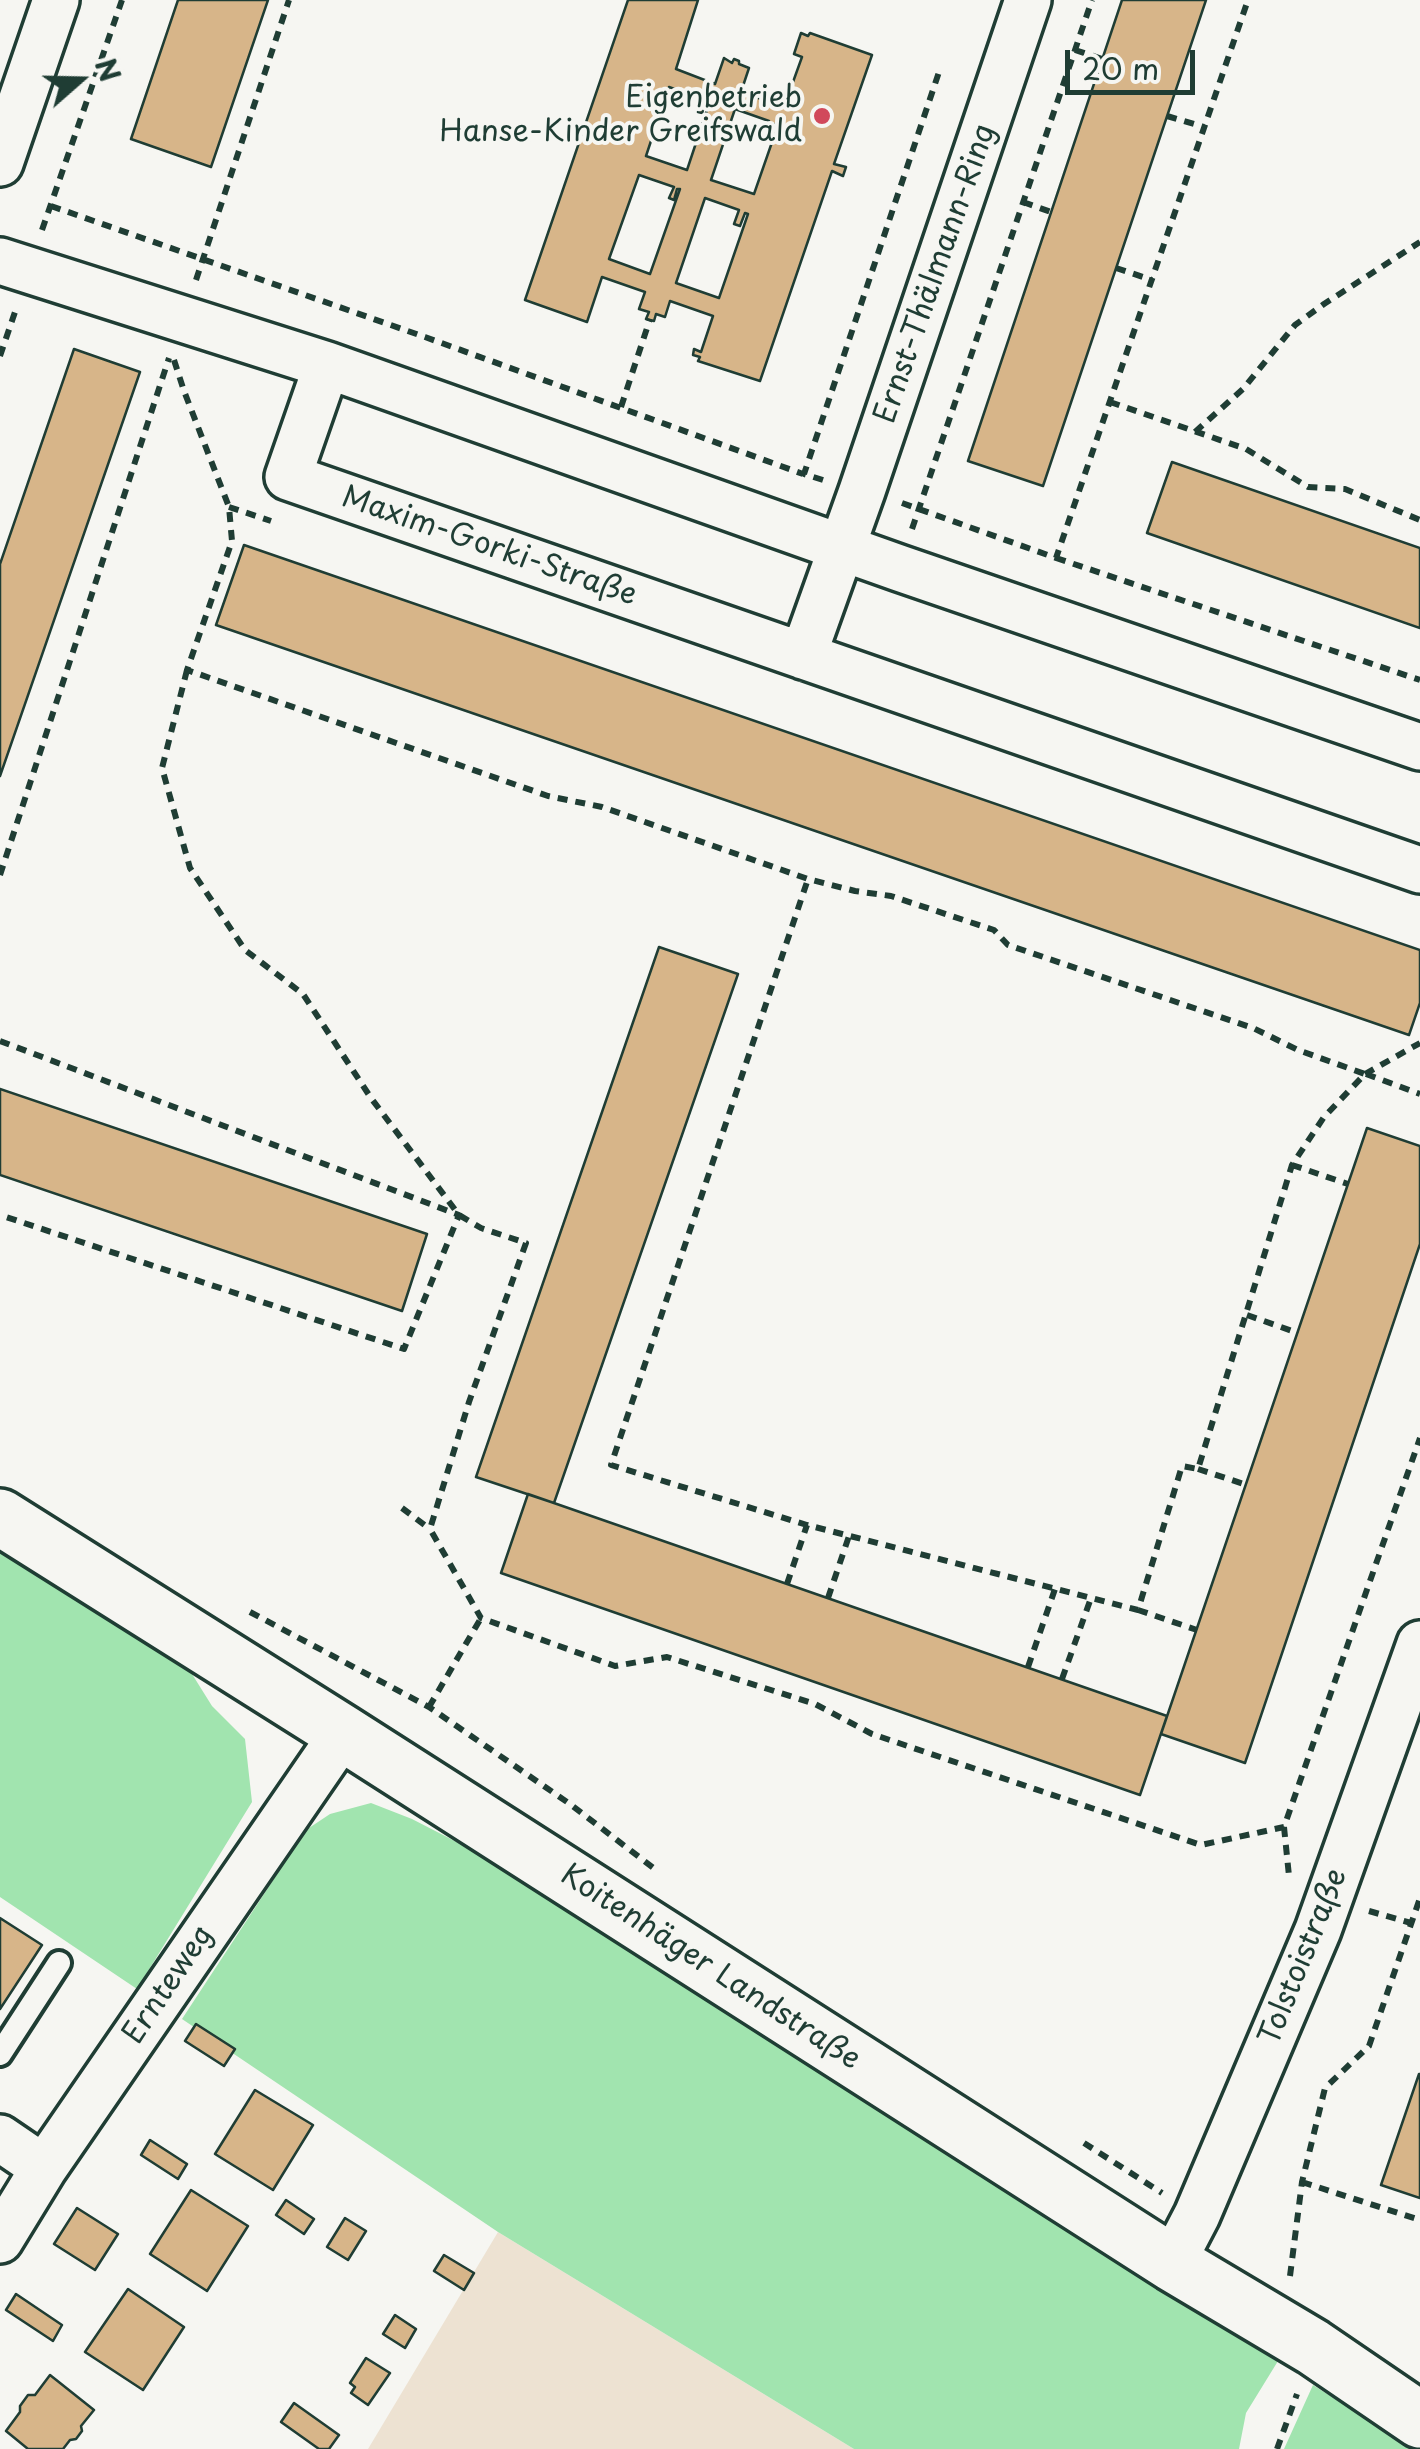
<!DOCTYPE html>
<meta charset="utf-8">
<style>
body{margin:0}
#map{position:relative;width:1420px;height:2449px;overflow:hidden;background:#f6f6f2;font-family:"Playpen Sans",sans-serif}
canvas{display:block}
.north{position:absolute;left:30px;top:30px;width:100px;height:100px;-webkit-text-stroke:8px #f6f6f2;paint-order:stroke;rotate:70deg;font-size:28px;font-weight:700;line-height:40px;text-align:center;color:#1f3d34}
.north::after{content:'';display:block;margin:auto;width:35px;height:45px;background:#1f3d34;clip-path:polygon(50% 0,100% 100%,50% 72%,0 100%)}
.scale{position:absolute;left:1065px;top:50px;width:130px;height:45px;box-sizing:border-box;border:5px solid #1f3d34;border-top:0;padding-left:12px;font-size:30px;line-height:35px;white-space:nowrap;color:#1f3d34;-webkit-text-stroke:8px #f6f6f2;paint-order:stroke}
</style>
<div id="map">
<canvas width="1420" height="2449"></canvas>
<div class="north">N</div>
<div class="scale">20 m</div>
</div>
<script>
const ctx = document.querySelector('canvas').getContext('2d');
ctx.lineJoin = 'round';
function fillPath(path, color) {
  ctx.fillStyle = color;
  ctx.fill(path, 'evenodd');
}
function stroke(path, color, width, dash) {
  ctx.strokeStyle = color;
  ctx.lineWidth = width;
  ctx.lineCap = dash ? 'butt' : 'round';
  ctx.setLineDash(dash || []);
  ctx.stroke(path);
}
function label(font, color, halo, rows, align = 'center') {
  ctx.font = font + ' "Playpen Sans",sans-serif';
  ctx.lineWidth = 8;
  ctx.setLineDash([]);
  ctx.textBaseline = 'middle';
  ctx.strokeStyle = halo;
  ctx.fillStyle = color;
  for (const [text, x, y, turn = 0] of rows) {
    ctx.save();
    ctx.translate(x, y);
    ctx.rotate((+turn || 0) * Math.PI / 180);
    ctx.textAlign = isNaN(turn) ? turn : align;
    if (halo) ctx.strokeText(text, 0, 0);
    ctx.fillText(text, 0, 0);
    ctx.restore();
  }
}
const built = new Path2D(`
 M 498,2232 L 854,2449 L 368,2449 Z`);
const green = new Path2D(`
 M 0,1551 L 192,1674 L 212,1706 L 245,1739 L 252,1802 L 137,1989 L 0,1897 Z
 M 371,1803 L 412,1819 L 480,1854 L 1278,2361 L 1246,2413 L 1239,2449 L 854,2449 L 498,2232 L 182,2019 L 306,1830 L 330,1814 Z
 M 1313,2385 L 1415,2449 L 1284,2449 Z`);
const building = new Path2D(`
 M 178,0 L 268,0 L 211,167 L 131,139 Z
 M 628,0 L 698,0 L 676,69 L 715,84 L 724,58 L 732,63 L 734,59 L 739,61 L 739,64 L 749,68 L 741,92 L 784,107 L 802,57 L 794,54 L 801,33 L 808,36 L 810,33 L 872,55 L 834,164 L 846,167 L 843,176 L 832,171 L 760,381 L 698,361 L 700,357 L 693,355 L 694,349 L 701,352 L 713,316 L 670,301 L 665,317 L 656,314 L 654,321 L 646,319 L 649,312 L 639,309 L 645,292 L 602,277 L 587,322 L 525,300 ZM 669,87 L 703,99 L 698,112 L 702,113 L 707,100 L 710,101 L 687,170 L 646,156 ZM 735,109 L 769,121 L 764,135 L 770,137 L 775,124 L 778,125 L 754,194 L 711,180 ZM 639,175 L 674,187 L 669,198 L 674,200 L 677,189 L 680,189 L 650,274 L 609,259 ZM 705,198 L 739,210 L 734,224 L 740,226 L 745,213 L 748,214 L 719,298 L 676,283 Z
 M 1122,0 L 1206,0 L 1043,486 L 968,461 Z
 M 74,349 L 140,372 L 0,776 L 0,564 Z
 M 1172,462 L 1420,548 L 1420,628 L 1147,533 Z
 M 244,545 L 1420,950 L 1420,1003 L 1409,1035 L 216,625 Z
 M 659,947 L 738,974 L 554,1503 L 476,1477 Z
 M 0,1089 L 427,1234 L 402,1311 L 0,1175 Z
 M 1367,1128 L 1420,1146 L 1420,1244 L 1245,1763 L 1161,1734 Z
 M 528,1494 L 1167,1716 L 1140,1795 L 501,1573 Z
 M 0,1918 L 42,1945 L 0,2009 Z
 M 196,2024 L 235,2049 L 224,2066 L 185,2041 Z
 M 1419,2074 L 1420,2074 L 1420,2198 L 1381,2185 Z
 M 255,2090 L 313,2125 L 273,2190 L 215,2154 Z
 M 150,2140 L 187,2164 L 178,2179 L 141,2155 Z
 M 191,2190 L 248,2226 L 207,2291 L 150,2254 Z
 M 286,2200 L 314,2219 L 304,2234 L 276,2215 Z
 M 77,2208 L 118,2234 L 95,2270 L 54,2244 Z
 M 345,2218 L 366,2231 L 348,2260 L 327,2247 Z
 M 444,2255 L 474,2273 L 464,2290 L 434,2271 Z
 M 128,2289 L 184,2327 L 143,2390 L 85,2352 Z
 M 16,2294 L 62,2325 L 53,2341 L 6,2310 Z
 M 395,2315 L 416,2329 L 405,2348 L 383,2334 Z
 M 366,2358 L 390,2373 L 368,2405 L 351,2393 L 355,2387 L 350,2383 Z
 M 50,2375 L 94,2410 L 81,2426 L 82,2431 L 76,2439 L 70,2440 L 63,2449 L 28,2449 L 6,2431 L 20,2412 L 20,2406 L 28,2395 L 35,2395 Z
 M 294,2403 L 339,2435 L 329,2449 L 319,2449 L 281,2422 Z`);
const path = new Path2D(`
 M 1075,50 L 1102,59
 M 1167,116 L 1204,127
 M 1023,202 L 1051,212
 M 51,206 L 425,337 L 803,474
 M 42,230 L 122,0
 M 1116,268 L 1152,280
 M 196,280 L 289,0
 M 0,356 L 16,309
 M 174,360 L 184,391 L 229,507 L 232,541 L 187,670 L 548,796 L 602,807 L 808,879 L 855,891 L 891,896 L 994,930 L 1008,945 L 1253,1028 L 1298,1050 L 1365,1074 L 1324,1117 L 1292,1165 L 1198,1469 L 1182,1466 L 1138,1610 L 807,1525 L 611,1465 L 808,879
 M 1110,402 L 1246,449 L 1308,487 L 1345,489 L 1420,520
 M 621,407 L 650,319
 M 1195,432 L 1243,389 L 1295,325 L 1324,304 L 1420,242
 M 823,480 L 804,474 L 940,69
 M 902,503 L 1056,558 L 1248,0
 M 229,507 L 271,521
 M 912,529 L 1092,0
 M 1056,558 L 1420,680
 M 187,670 L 162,768 L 190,868 L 245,950 L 303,994 L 371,1098 L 459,1215 L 481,1228 L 526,1243 L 469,1402 L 430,1529 L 481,1618 L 615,1666 L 667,1657 L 815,1704 L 872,1734 L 1201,1845 L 1284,1827 L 1420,1438
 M 0,875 L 169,358
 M 0,1041 L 459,1215 L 404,1349 L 0,1215
 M 1365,1074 L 1420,1043
 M 1366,1074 L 1420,1094
 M 1292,1165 L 1348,1184
 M 1247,1315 L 1298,1333
 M 1198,1469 L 1247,1485
 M 402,1508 L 430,1529
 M 787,1584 L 807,1525
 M 828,1598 L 849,1536
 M 1138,1610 L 1197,1630
 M 250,1612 L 429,1707 L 570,1804 L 656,1870
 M 1028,1667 L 1055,1589
 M 1062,1679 L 1091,1598
 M 429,1707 L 481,1618
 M 1284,1827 L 1289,1876
 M 1369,1911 L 1411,1923
 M 1084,2143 L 1162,2193
 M 1302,2182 L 1420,2220
 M 1290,2276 L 1302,2182 L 1325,2088 L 1369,2046 L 1420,1898
 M 1277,2449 L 1297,2394`);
const lane = new Path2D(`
 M 0,2054 L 59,1963`);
const street = new Path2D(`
 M 0,163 L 56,0
 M 0,261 L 327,365 L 899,568 L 1420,747
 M 327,365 L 288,477 L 1420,870
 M 803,656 L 862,491 L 1028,0
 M 0,2138 L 44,2168
 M 0,2240 L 44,2168 L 343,1733
 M 1172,2263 L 1197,2215 L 1318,1930 L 1420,1644`);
const secondary = new Path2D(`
 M 0,1517 L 343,1733 L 1172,2263 L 1313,2347 L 1420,2420`);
const markers = [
 [822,116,10,"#d1495b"]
];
const poiNames = [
 ["Eigenbetrieb",802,99],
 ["Hanse-Kinder Greifswald",802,133]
];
const streetNames = [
 ["Ernst-Thälmann-Ring",936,274,-71],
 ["Maxim-Gorki-Straße",489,547,19],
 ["Tolstoistraße",1304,1957,-68],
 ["Koitenhäger Landstraße",710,1968,33],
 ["Ernteweg",169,1985,-56]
];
fillPath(built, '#ede2d2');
fillPath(green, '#a1e4af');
fillPath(building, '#d7b589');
stroke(building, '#1f3d34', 2.5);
stroke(lane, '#1f3d34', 30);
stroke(street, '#1f3d34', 52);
stroke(secondary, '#1f3d34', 62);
stroke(path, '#1f3d34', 6, [10, 8]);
stroke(lane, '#f6f6f2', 22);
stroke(street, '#f6f6f2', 45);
stroke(secondary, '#f6f6f2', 55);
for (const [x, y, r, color] of markers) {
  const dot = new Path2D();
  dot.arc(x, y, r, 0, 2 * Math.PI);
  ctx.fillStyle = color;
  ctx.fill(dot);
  stroke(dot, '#f6f6f2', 4);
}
label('30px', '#1f3d34', '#f6f6f2', poiNames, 'right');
label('30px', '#1f3d34', '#f6f6f2', streetNames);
</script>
